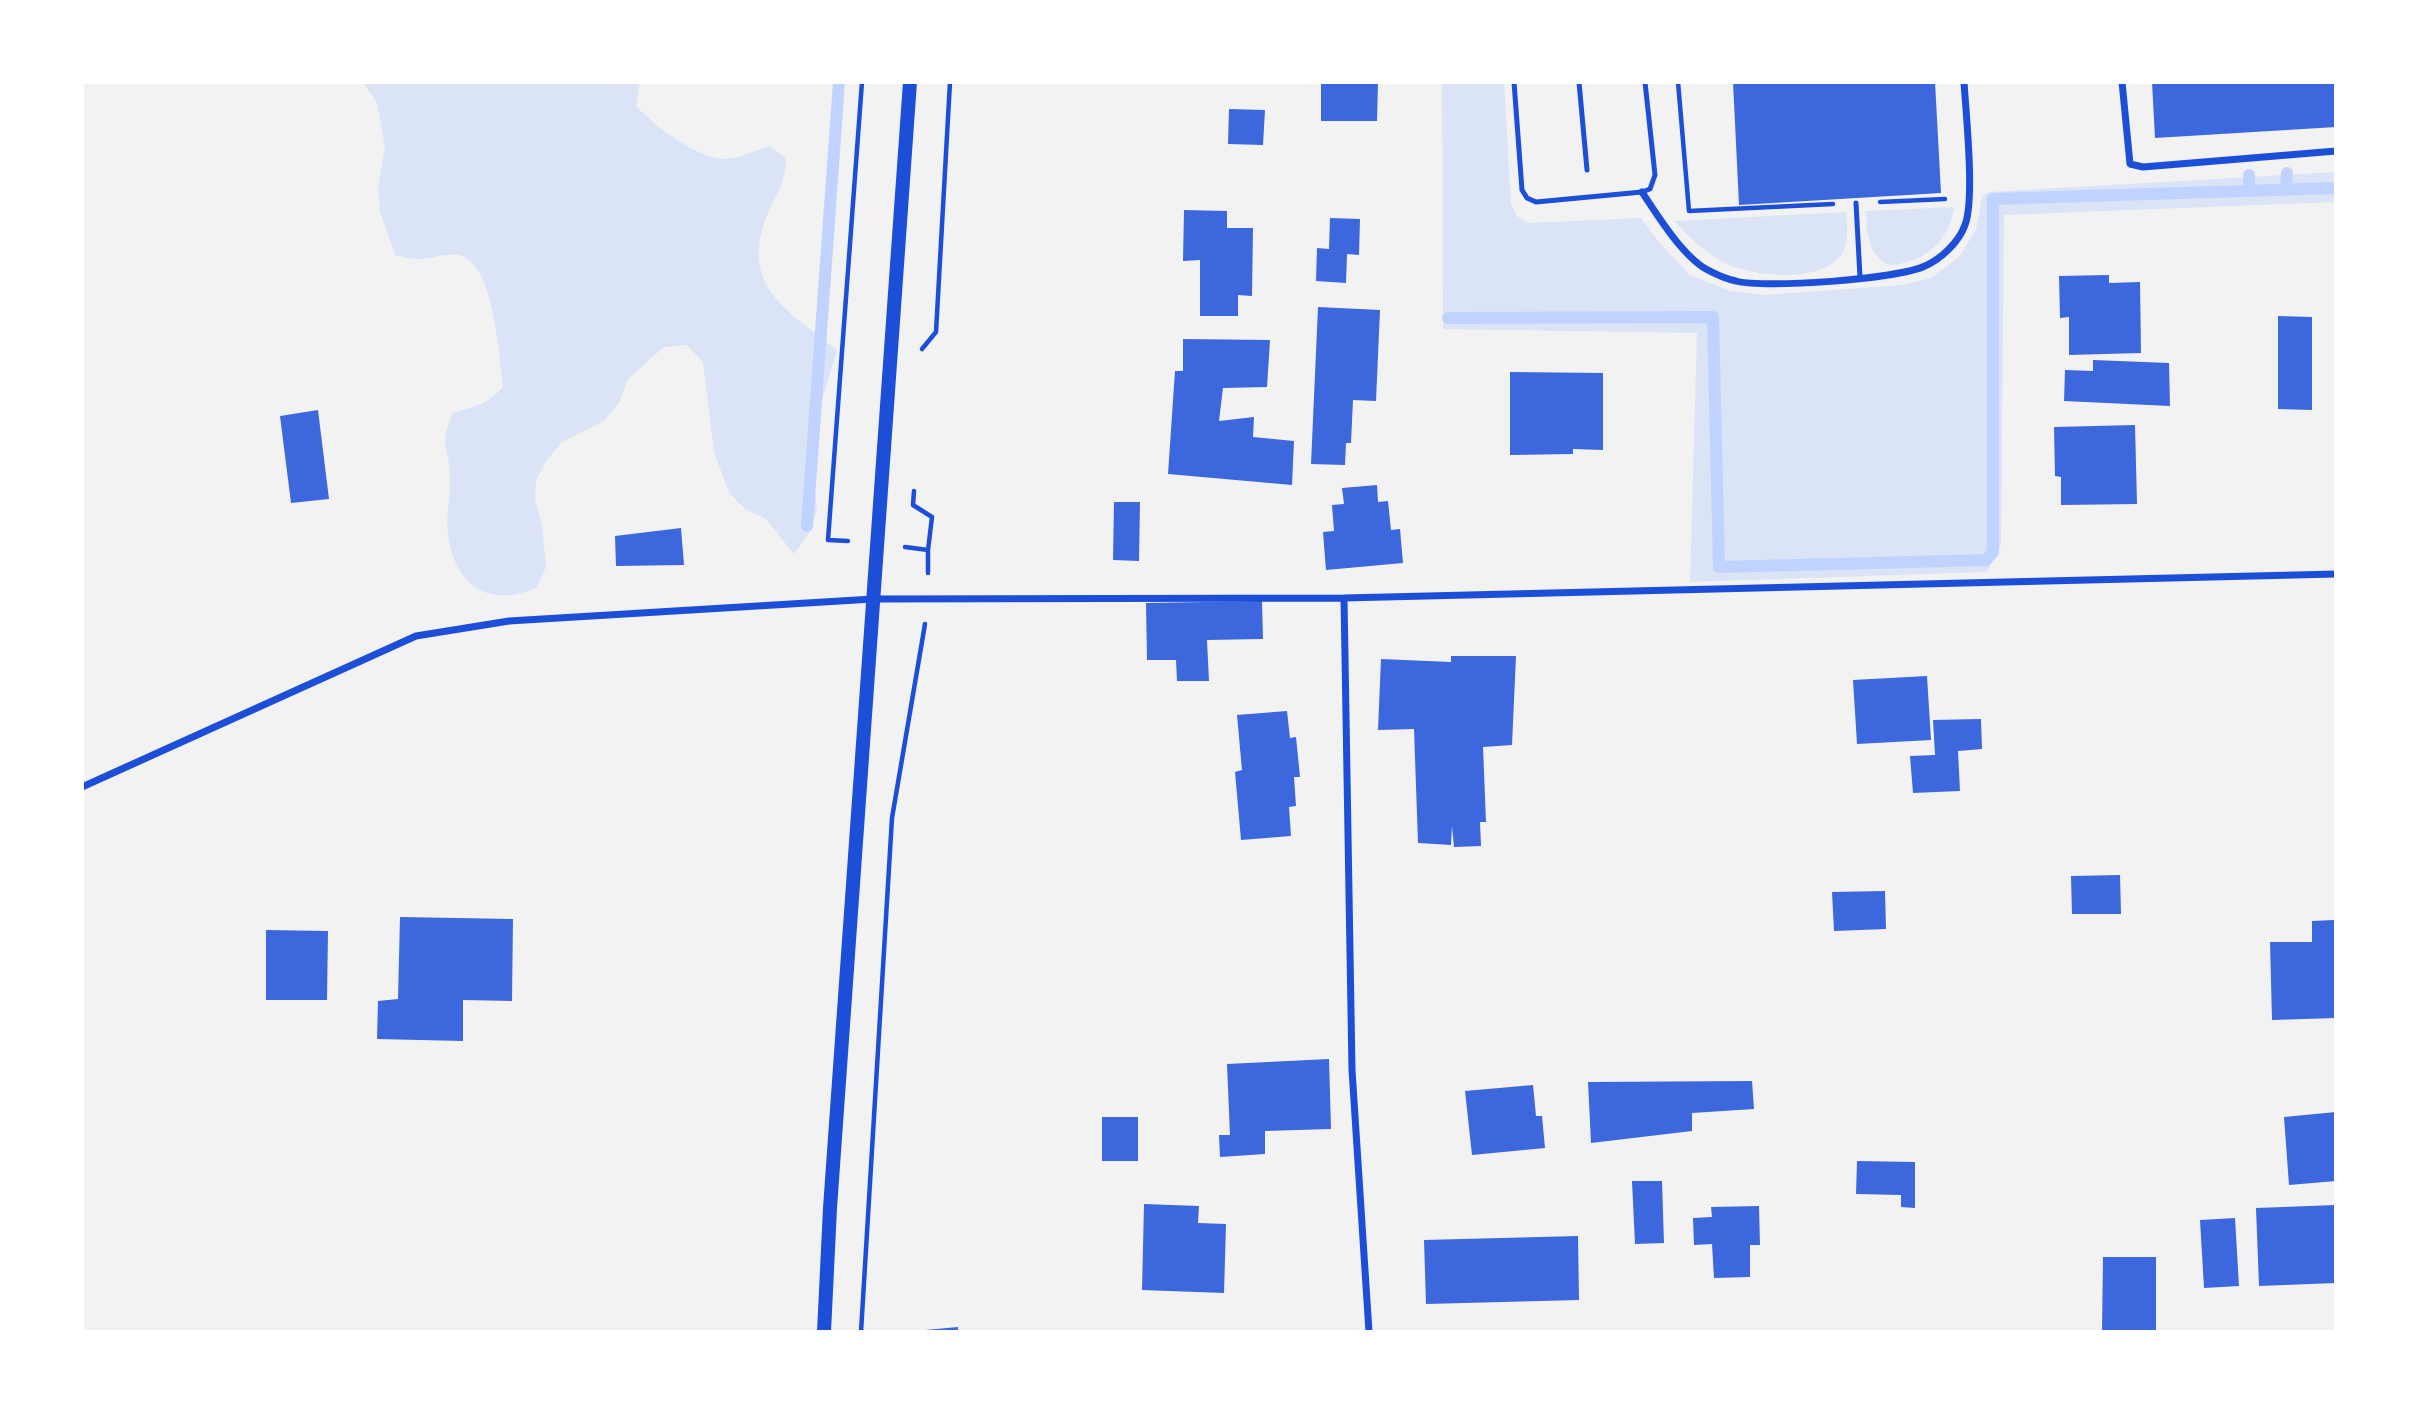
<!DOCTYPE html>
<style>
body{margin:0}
#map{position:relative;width:2418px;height:1414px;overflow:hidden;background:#f2f2f2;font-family:"Open Sans",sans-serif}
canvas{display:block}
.frame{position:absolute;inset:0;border:84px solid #fff;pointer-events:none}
</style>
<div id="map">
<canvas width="2418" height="1414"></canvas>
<div class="frame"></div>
</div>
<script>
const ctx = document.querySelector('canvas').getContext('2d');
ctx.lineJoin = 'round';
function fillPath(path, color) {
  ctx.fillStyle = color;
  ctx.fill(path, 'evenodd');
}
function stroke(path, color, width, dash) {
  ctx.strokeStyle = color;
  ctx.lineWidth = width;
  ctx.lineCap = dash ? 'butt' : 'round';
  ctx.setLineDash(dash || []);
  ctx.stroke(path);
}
const green = new Path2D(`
 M 363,82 L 640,82 L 636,106 C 655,126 697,159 726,159 C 739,159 756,150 769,146 L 786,158 C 785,187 776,193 766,218 C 740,288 789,311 837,350 L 817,418 L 812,464 L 817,510 L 809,533 L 794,554 L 766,519 L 745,509 L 729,493 L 714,452 L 703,362 L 687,345 L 664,347 L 628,379 L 619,403 L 604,421 L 562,442 L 547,460 L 536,480 L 535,500 L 542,524 L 546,567 L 536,588 C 492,607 458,589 449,541 C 445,521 450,501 450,481 C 451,449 437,447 453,413 C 473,408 489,403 503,387 C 499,356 494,270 464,257 C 447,250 432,260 416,259 C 409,259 402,256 395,255 L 380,212 L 378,187 L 385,147 L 377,103 Z
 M 1442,82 L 1504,82 L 1511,203 L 1517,216 L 1528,223 L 1641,218 L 1659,242 L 1690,275 L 1730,291 L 1764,295 L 1902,285 L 1931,278 L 1959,257 L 1976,230 L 1982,197 L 1989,192 L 2336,172 L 2336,202 L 2004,215 L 2001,545 L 1987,572 L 1690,582 L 1697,333 L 1443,329 Z
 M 1954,207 C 1951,234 1931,258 1903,263 C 1896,265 1888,267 1882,261 C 1867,249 1867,229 1866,211 Z
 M 1846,212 C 1847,224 1849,238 1844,250 C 1828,284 1758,277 1729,265 C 1707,255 1690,238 1674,221 Z`);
const stream = new Path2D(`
 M 2286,190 L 2287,173
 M 2249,191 L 2249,175
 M 1448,318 L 1713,317 L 1719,567 L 1986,560 L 1993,552 L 1993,199 L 2336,188
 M 807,526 L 839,82`);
const building = new Path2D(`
 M 1321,82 L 1378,82 L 1377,121 L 1321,121 Z
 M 1733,82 L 1935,82 L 1941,193 L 1739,205 Z
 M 2152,82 L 2336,82 L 2336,127 L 2155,138 Z
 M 1229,109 L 1265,110 L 1263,145 L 1228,144 Z
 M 1184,210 L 1227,211 L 1227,228 L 1253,228 L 1252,296 L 1238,295 L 1238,316 L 1200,316 L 1200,260 L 1183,261 Z
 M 1330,218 L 1360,219 L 1359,255 L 1347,254 L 1346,283 L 1316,281 L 1317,248 L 1329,249 Z
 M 2109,275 L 2109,283 L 2140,282 L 2141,353 L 2069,355 L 2069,317 L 2060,318 L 2059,276 Z
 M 1318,307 L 1380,310 L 1376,401 L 1353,400 L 1351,443 L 1346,443 L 1345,465 L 1311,464 Z
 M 2278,316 L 2312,317 L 2312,410 L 2278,409 Z
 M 1183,339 L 1270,340 L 1267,387 L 1223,388 L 1219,421 L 1254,417 L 1253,437 L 1294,441 L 1292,485 L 1168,474 L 1175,371 L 1183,371 Z
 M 2093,360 L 2169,363 L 2170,406 L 2064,401 L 2065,370 L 2093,371 Z
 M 1510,372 L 1603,373 L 1603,450 L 1573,449 L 1573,454 L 1510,455 Z
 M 318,410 L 329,499 L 291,503 L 280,416 Z
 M 2135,425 L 2137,504 L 2061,505 L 2061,477 L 2055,476 L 2054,427 Z
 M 1377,485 L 1378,502 L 1388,501 L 1391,530 L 1400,529 L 1403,563 L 1326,570 L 1323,532 L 1334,531 L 1332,505 L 1344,504 L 1342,488 Z
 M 1114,502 L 1140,502 L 1139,561 L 1113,560 Z
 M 681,528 L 684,565 L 616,566 L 615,536 Z
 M 1262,601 L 1263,639 L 1207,640 L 1209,681 L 1177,681 L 1176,660 L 1147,660 L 1146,603 Z
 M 1451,656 L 1516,656 L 1512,745 L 1483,747 L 1486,822 L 1480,822 L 1481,846 L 1454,847 L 1452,826 L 1451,845 L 1418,843 L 1414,729 L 1378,730 L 1381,659 L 1451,662 Z
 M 1927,676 L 1931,740 L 1857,744 L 1853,680 Z
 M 1287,711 L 1290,738 L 1296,737 L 1300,777 L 1294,777 L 1296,806 L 1289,807 L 1291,836 L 1241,840 L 1235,772 L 1242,770 L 1237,715 Z
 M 1981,719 L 1982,749 L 1958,751 L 1960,791 L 1913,793 L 1910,756 L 1935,755 L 1933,720 Z
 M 2120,875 L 2121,914 L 2072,914 L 2071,876 Z
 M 1885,891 L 1886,929 L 1834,931 L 1832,892 Z
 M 400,917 L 513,919 L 512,1001 L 463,1000 L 463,1041 L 377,1039 L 378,1001 L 398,999 Z
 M 2334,920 L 2336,1018 L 2272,1020 L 2270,942 L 2312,942 L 2312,921 Z
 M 266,930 L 328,931 L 327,1000 L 266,1000 Z
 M 1329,1059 L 1331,1129 L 1265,1131 L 1265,1154 L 1220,1157 L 1219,1135 L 1230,1135 L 1227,1064 Z
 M 1752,1081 L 1754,1109 L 1692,1113 L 1692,1131 L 1591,1143 L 1588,1082 Z
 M 1533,1085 L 1536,1116 L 1542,1116 L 1545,1148 L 1472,1155 L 1465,1091 Z
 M 2336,1112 L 2336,1181 L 2289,1185 L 2284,1117 Z
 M 1102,1117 L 1138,1117 L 1138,1161 L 1102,1161 Z
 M 1857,1161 L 1915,1162 L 1915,1208 L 1901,1207 L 1901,1195 L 1856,1194 Z
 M 1632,1181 L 1662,1181 L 1664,1243 L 1635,1244 Z
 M 1144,1204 L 1199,1206 L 1198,1223 L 1226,1224 L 1224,1293 L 1142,1290 Z
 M 2336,1205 L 2336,1283 L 2259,1286 L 2256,1208 Z
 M 1759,1206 L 1760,1245 L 1750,1245 L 1750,1277 L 1714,1278 L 1712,1244 L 1694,1245 L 1693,1218 L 1712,1217 L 1711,1207 Z
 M 2235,1218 L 2239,1286 L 2204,1288 L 2200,1220 Z
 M 1578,1236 L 1579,1300 L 1426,1304 L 1424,1240 Z
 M 2103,1257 L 2156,1257 L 2156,1332 L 2102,1332 Z
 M 958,1327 L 958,1332 L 925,1332 L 925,1330 Z`);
const path = new Path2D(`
 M 1678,82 L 1689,211 L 1833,204
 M 1880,202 L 1945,199
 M 922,349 L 936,332 L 950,82
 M 848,541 L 828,540 L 862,82
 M 905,547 L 928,550 L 932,517 L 913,505 L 914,491
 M 928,573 L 928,550
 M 861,1332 L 892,818 L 925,624`);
const service = new Path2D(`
 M 1514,82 L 1522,190 L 1527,198 L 1536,202 L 1642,192 L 1650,189 L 1655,175 L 1645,82
 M 1579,82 L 1587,170
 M 1856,203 L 1860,277`);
const minor = new Path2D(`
 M 2122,82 L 2130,164 L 2143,167 L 2336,151
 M 1642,192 C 1657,215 1682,255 1706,269 C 1715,274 1726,279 1736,281 C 1765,289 1898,279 1925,266 C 1941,259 1959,242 1965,225 C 1975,199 1966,114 1964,82
 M 1344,598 L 1352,1070 L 1369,1332
 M 82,787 L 416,636 L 509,621 L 873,599 L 1344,598 L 2336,574`);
const secondary = new Path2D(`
 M 824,1332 L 830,1208 L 910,82`);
fillPath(green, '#dbe4f7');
stroke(stream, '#bfd3fe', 12);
fillPath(building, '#3d67dc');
stroke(path, '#1d4ed8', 4.5);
stroke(service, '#1d4ed8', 5);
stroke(minor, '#1d4ed8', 7);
stroke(secondary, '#1d4ed8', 14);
</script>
